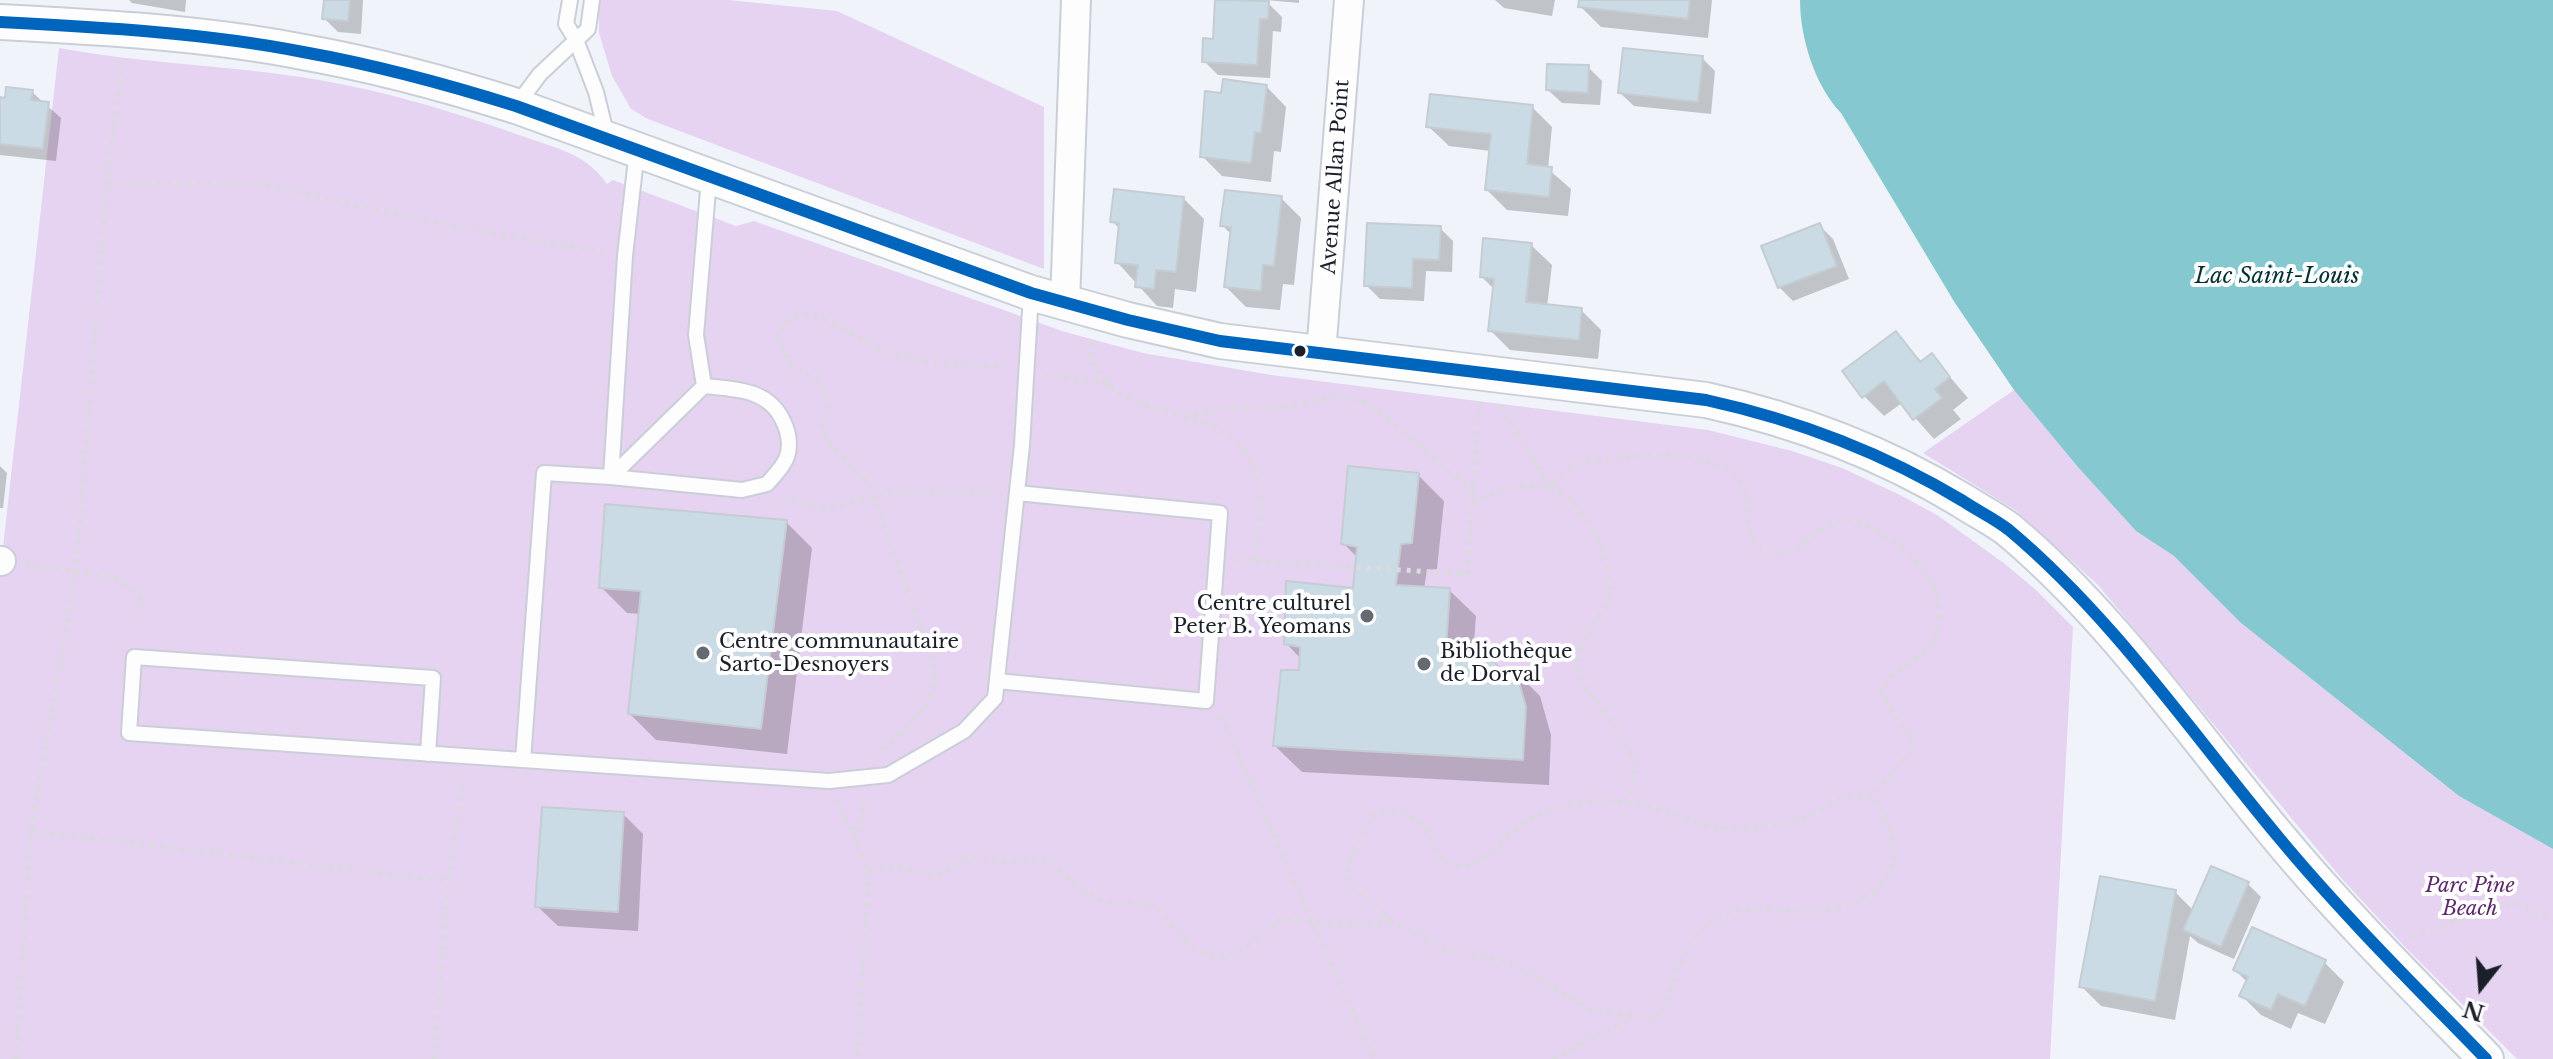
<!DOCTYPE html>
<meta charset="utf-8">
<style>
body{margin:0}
#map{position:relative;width:2553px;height:1059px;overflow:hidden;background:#f0f4fa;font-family:"Libre Baskerville",serif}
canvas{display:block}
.north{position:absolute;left:2441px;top:947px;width:80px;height:80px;-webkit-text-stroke:6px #fff;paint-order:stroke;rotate:197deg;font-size:22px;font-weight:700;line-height:32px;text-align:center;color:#1a1f29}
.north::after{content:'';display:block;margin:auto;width:28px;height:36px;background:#1a1f29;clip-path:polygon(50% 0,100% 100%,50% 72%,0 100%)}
</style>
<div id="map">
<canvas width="2553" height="1059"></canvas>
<div class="north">N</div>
</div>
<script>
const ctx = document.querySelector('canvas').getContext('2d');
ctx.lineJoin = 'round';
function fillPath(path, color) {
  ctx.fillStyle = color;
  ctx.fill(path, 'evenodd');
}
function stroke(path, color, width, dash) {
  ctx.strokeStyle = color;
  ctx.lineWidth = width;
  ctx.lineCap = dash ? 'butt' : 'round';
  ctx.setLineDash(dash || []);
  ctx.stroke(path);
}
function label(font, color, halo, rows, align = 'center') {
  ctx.font = font + ' "Libre Baskerville",serif';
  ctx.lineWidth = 8;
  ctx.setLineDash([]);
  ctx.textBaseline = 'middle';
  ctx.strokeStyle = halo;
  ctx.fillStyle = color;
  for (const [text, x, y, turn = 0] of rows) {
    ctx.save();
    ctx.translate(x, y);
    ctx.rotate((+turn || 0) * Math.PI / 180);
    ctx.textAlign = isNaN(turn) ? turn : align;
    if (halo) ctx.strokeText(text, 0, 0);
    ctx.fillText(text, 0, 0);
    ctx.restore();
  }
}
const green = new Path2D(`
 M 599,0 L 728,0 L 837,11 L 1044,107 L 1044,269 L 648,119 L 631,109 L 612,76 L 599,33 Z
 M 59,48 C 139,63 221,65 301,77 C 374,88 449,110 519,135 C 554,148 585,152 607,184 L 613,180 L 736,226 L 754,221 L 1065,332 L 1143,353 L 1271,375 L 1708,430 L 1792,451 L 1842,468 L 1900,495 L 1937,515 L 2005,564 L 2036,590 L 2073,627 L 2050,1059 L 0,1059 L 0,574 Z
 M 2014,390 L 2077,466 L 2136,531 L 2174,556 L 2241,623 L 2459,796 L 2553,849 L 2553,1059 L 2517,1059 L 2406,948 L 2342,879 L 2098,585 L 2015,510 L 1923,453 Z`);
const water = new Path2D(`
 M 1800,0 L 2553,0 L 2553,849 L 2459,796 L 2241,623 L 2174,556 L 2136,531 L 2077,466 L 2014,390 L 1955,303 L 1841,113 C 1815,86 1800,38 1800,0 Z`);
const shadow = new Path2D(`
 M 129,0 L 186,0 L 185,12 L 132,3 Z
 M 326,0 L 363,0 L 361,34 L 338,32 L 324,18 Z
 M 1265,0 L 1282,17 L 1281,32 L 1273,31 L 1270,78 L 1218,75 L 1204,61 L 1215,42 L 1268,3 Z
 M 1266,0 L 1299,0 L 1299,3 Z
 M 1495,0 L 1555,0 L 1552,16 L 1504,8 Z
 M 1581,0 L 1712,0 L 1708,38 L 1601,27 L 1581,7 Z
 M 1702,58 L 1715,71 L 1711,114 L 1634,106 L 1620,93 Z
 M 1588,67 L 1602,81 L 1600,105 L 1562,103 L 1548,90 Z
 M 1266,86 L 1286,107 L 1281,152 L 1274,151 L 1271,182 L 1222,176 L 1202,156 L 1223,96 Z
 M 32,92 L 61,118 L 56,161 L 0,155 L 0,99 L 7,100 Z
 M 1532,107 L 1552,127 L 1548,169 L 1571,189 L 1568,216 L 1507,210 L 1487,190 L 1491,151 L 1449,146 L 1428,126 Z
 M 1281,198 L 1301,218 L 1294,285 L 1283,284 L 1280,310 L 1246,307 L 1226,287 L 1232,235 L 1222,225 Z
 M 1184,199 L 1204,219 L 1196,292 L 1175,289 L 1173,308 L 1157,306 L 1117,262 L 1121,230 L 1112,221 Z
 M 1820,226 L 1833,239 L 1849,279 L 1793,301 L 1779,287 Z
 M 1440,228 L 1453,241 L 1452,272 L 1426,271 L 1424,301 L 1380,299 L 1366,285 Z
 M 1531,245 L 1552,265 L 1547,307 L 1581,310 L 1601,330 L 1598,359 L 1510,350 L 1490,330 L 1495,290 L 1482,277 Z
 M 1896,334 L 1923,363 L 1932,356 L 1968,398 L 1953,410 L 1961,419 L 1934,439 L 1902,403 L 1884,416 L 1864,396 Z
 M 0,466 L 7,473 L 3,508 L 0,508 Z
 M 1418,475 L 1444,501 L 1437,569 L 1427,570 L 1424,589 L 1449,590 L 1476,616 L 1473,655 L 1503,672 L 1514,670 L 1540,696 L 1551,735 L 1549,785 L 1302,772 L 1275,746 L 1301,673 L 1301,659 L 1286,643 L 1355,590 L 1358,558 L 1343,543 Z
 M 786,522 L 812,548 L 787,754 L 656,740 L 630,714 L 641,614 L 627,613 L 601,587 Z
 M 623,814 L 643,834 L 638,931 L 558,926 L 537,906 Z
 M 2248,884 L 2261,897 L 2234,959 L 2198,943 L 2190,936 L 2175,1020 L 2101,1006 L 2081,986 L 2175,892 L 2193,910 Z
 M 2324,962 L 2344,982 L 2325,1024 L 2298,1013 L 2291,1029 L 2261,1015 L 2241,995 L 2247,982 L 2235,970 Z`);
const building = new Path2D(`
 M 324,0 L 350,0 L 348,21 L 322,19 Z
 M 1215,0 L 1269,1 L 1268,19 L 1260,19 L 1257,65 L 1202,62 L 1203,38 L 1213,39 Z
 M 1579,0 L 1690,0 L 1688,19 L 1578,7 Z
 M 1623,48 L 1703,56 L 1698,102 L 1618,93 Z
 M 1547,64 L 1589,65 L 1588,93 L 1546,90 Z
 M 1223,79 L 1267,85 L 1261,133 L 1255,132 L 1251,163 L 1200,157 L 1205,91 L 1221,93 Z
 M 6,87 L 33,90 L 31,100 L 49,102 L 43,149 L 0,144 L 0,97 L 5,98 Z
 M 1430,94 L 1533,105 L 1527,164 L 1552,167 L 1549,197 L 1485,190 L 1491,134 L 1426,127 Z
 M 1114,189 L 1184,197 L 1176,272 L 1156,270 L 1154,289 L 1135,287 L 1138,265 L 1115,263 L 1119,223 L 1110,222 Z
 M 1225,190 L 1282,196 L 1274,266 L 1263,265 L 1261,291 L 1224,287 L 1231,227 L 1220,226 Z
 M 1367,223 L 1441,226 L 1439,260 L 1413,259 L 1412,288 L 1364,286 Z
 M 1820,223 L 1837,266 L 1778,288 L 1761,246 Z
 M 1483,238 L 1532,243 L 1526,302 L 1582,308 L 1579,340 L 1488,331 L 1494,279 L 1480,277 Z
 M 1896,331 L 1920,362 L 1932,353 L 1950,377 L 1935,389 L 1942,398 L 1913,420 L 1884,381 L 1862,398 L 1842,371 Z
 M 1348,466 L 1419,473 L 1412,543 L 1401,544 L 1396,585 L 1450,588 L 1446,649 L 1468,658 L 1479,645 L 1502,671 L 1515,668 L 1526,707 L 1523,760 L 1273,746 L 1281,670 L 1299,670 L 1300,647 L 1284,644 L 1286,581 L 1353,588 L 1357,547 L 1341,544 Z
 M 605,504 L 787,520 L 761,729 L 628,714 L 641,591 L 599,588 Z
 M 542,807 L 624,812 L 618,912 L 535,907 Z
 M 2211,866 L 2249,882 L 2221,947 L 2183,930 Z
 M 2100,876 L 2176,890 L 2155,1001 L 2079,987 Z
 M 2252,927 L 2326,960 L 2305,1006 L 2278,994 L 2271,1010 L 2239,996 L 2248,977 L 2233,970 Z`);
const path = new Path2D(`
 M 107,182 L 258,184 L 474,230 L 603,252
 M 1090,342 C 1093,425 1210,398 1246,453 C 1252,462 1256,478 1259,488 C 1263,507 1256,541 1254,562
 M 1045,374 L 1109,384
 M 1501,406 L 1550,487 C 1558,480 1568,468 1578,464 C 1584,461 1595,461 1602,460 C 1637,454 1717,447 1740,482 C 1756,505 1736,537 1766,551 C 1795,565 1814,525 1840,521 C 1870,516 1925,563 1934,589 C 1940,605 1941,621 1935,637 C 1925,664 1892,665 1881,691 L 1899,722 L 1912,736 L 1909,753 L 1873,795 C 1862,796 1848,796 1837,800 C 1826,805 1816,814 1805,818 C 1779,827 1748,828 1720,828 C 1709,828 1696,822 1685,818 C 1651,807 1620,796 1584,802 C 1563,806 1539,812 1521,825 C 1504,836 1489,861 1468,865 C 1438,872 1438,847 1426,830 C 1414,812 1390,809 1372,816 L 1349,862 L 1348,880 L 1357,891 L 1392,921 L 1448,951 L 1508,962 L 1590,1009 L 1655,1019 C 1671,1004 1670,989 1677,970 C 1684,952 1699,927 1718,918 C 1747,903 1776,911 1808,912 C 1845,913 1899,890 1894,846 C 1892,828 1881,810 1873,795
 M 1184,416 L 1232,407 L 1285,407 L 1335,397 L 1359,401 L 1377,410 L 1472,490
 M 782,499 L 827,509 L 890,493 L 997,493
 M 1472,501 C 1497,493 1523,481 1549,487 C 1581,495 1619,568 1608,599 C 1599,624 1574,642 1578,671 C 1579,683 1586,689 1593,697 C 1602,709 1634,752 1635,764 C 1635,775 1631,789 1629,800
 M 1237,560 L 1467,574 L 1479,402
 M 26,564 L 112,577 L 138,593 L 144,616
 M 1219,717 L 1224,723 L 1374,1059
 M 884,750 C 909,724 943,699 933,659 L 868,482 L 826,440 L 822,425 L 827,411 L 827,393 L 820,382 L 788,362 L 778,338 C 783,326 789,315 803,314 C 821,312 863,342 882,350 C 922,365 963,366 1005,366
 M 837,799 L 869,871 L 857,1059
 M 31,831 L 448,881
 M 857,842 L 865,797
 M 869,871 L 897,867 L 927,875 L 941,874 L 962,860 L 972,857 L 1009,862 L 1049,860 C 1066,877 1084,897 1109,902 C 1122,905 1139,901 1152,907 C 1165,913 1173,927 1182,937 C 1222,977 1247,946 1280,919 C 1319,919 1354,930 1392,921
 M 2412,937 L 2503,905 L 2519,904 L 2553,921
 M 16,1059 L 31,831 L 76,571 L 107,182 L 123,59
 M 434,1059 L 448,881 L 464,778
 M 1553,1059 L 1631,1018`);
const service = new Path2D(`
 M 570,0 L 566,24 L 576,40 L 596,92 L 607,137
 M 516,106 L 540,74 L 588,29 L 592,0
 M 704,386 C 736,389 770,389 784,423 C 789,433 791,448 786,459 C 782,468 773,477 767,484 L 742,490 L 611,477 Z
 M 704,386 L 696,335 L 709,178
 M 997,681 L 1206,701 L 1220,513 L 1017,493
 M 428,754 L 433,678 L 134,657 L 129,733 L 829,781 L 888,775 L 964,731 L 995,698 L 1022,445 L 1031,294
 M 523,760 L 544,473 L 611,477 L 625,256 L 637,150`);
const minor = new Path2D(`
 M 1065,303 L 1076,0
 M 1321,353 L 1349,0
 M 0,561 L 1,561`);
const tertiary = new Path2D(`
 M 0,22 C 98,27 207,33 303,52 C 376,65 446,84 516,106 L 1031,293 L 1128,320 L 1220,341 L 1706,400 C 1797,420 1882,452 1963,501 C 1978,511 1995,519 2009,530 C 2114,618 2192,734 2280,839 C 2344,916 2416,987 2486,1059`);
const bus1 = new Path2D(`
 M 0,22 C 98,27 207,33 303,52 C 376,65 446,84 516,106 L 1031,293 L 1128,320 L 1220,341 L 1706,400 C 1797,420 1882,452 1963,501 C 1978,511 1995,519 2009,530 C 2114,618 2192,734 2280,839 C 2344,916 2416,987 2486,1059`);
const markers = [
 [1300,351,7,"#1a1f29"],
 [1367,616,8,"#656a72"],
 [703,653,8,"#656a72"],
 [1424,664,8,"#656a72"]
];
const streetNames = [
 ["Avenue Allan Point",1336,177,-86]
];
const poiNames = [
 ["Centre culturel",1351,604,"right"],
 ["Peter B. Yeomans",1351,627,"right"],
 ["Centre communautaire",719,642],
 ["Sarto-Desnoyers",719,665],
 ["Bibliothèque",1440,652],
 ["de Dorval",1440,675]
];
const parkNames = [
 ["Parc Pine",2470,886],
 ["Beach",2470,909]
];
const waterNames = [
 ["Lac Saint-Louis",2277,277]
];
fillPath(green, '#e6d2f1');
fillPath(water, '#86c8cf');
fillPath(shadow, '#0003');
fillPath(building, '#cbdbe5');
stroke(building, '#c5ccd2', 2);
stroke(service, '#cacfd7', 18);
stroke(minor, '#cacfd7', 32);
stroke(tertiary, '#cacfd7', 38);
stroke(path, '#dadbde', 5, [4, 6]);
stroke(service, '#fdfdfe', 14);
stroke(minor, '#fdfdfe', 28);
stroke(tertiary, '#fdfdfe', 34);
stroke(bus1, '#0065bd', 12);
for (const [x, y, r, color] of markers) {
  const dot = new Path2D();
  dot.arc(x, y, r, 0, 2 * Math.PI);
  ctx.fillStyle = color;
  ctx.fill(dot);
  stroke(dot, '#fff', 3);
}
label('20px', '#1a1f29', '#fff', streetNames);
label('20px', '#1a1f29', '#fff', poiNames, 'left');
label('italic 20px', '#5c2a6b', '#fff', parkNames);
label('italic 22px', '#013033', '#fff', waterNames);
</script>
